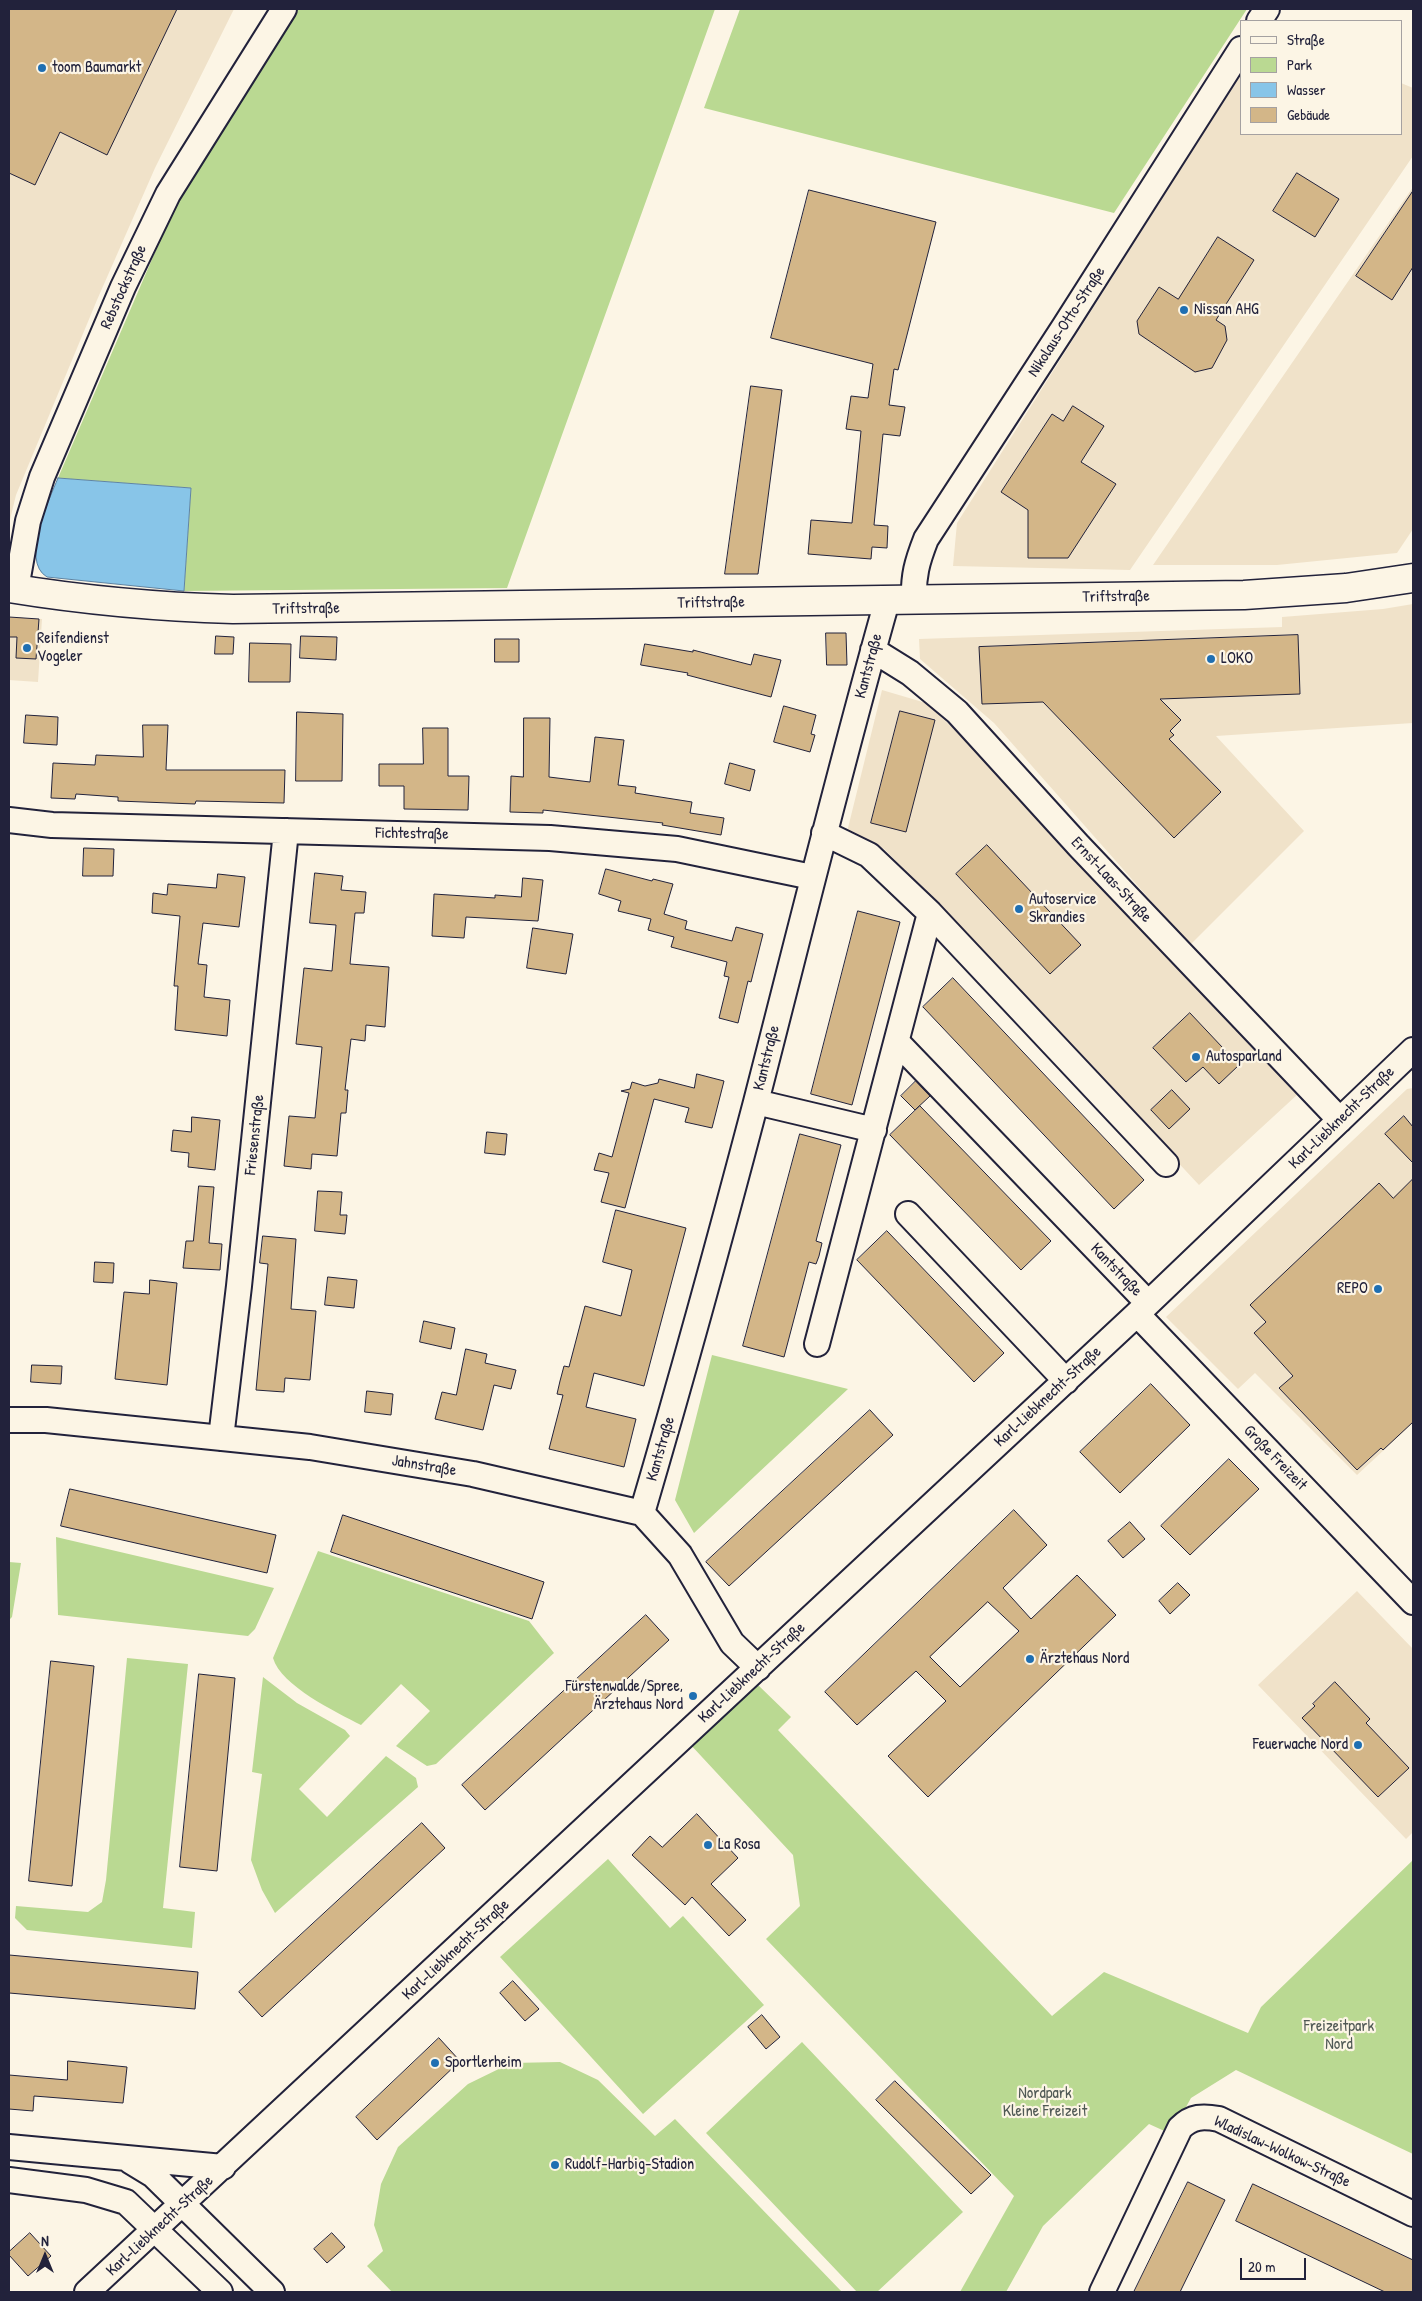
<!DOCTYPE html>
<meta charset="utf-8">
<style>
body{margin:0}
#map{position:relative;width:1422px;height:2301px;overflow:hidden;background:#fcf5e5;font-family:"Patrick Hand",sans-serif}
canvas{display:block}
.frame{position:absolute;inset:0;border:10px solid #22223b;pointer-events:none}
.legend{position:absolute;left:1240px;top:20px;width:162px;height:115px;box-sizing:border-box;background:#fcf5e5;border:1px solid #a5a1a1;margin:0;padding:6px 9px;list-style:none;font-size:15px;color:#22223b}
.legend li{display:flex;align-items:center;gap:10px;height:25px}
.legend b{width:25px;border:1px solid #a5a1a1}
.north{position:absolute;left:20px;top:2231px;width:50px;height:50px;-webkit-text-stroke:4px #fcf5e5;paint-order:stroke;rotate:0deg;font-size:14px;font-weight:700;line-height:20px;text-align:center;color:#22223b}
.north::after{content:'';display:block;margin:auto;width:18px;height:22px;background:#22223b;clip-path:polygon(50% 0,100% 100%,50% 72%,0 100%)}
.scale{position:absolute;left:1240px;top:2258px;width:66px;height:22px;box-sizing:border-box;border:2px solid #22223b;border-top:0;padding-left:6px;font-size:15px;line-height:18px;white-space:nowrap;color:#22223b;-webkit-text-stroke:4px #fcf5e5;paint-order:stroke}
</style>
<div id="map">
<canvas width="1422" height="2301"></canvas>
<div class="frame"></div>
<ul class="legend">
<li><b style="height:6px;background:#fcf5e5"></b>Straße</li>
<li><b style="height:14px;background:#bad992"></b>Park</li>
<li><b style="height:14px;background:#88c5e8"></b>Wasser</li>
<li><b style="height:14px;background:#d3b688"></b>Gebäude</li>
</ul>
<div class="north">N</div>
<div class="scale">20 m</div>
</div>
<script>
const ctx = document.querySelector('canvas').getContext('2d');
ctx.lineJoin = 'round';
function fillPath(path, color) {
  ctx.fillStyle = color;
  ctx.fill(path, 'evenodd');
}
function stroke(path, color, width, dash) {
  ctx.strokeStyle = color;
  ctx.lineWidth = width;
  ctx.lineCap = dash ? 'butt' : 'round';
  ctx.setLineDash(dash || []);
  ctx.stroke(path);
}
function label(font, color, halo, rows, align = 'center') {
  ctx.font = font + ' "Patrick Hand",sans-serif';
  ctx.lineWidth = 4.5;
  ctx.setLineDash([]);
  ctx.textBaseline = 'middle';
  ctx.strokeStyle = halo;
  ctx.fillStyle = color;
  for (const [text, x, y, turn = 0] of rows) {
    ctx.save();
    ctx.translate(x, y);
    ctx.rotate((+turn || 0) * Math.PI / 180);
    ctx.textAlign = isNaN(turn) ? turn : align;
    if (halo) ctx.strokeText(text, 0, 0);
    ctx.fillText(text, 0, 0);
    ctx.restore();
  }
}
const built = new Path2D(`
 M 9,9 L 234,9 L 155,168 L 97,300 L 16,495 L 9,524 Z
 M 1241,74 L 1241,134 L 1401,134 L 1401,83 L 1413,88 L 1413,156 L 1130,570 L 953,566 L 957,523 Z
 M 1413,187 L 1413,529 L 1397,553 L 1277,565 L 1153,565 Z
 M 1413,604 L 1413,723 L 1216,736 L 1304,831 L 1190,945 L 994,723 L 920,659 L 919,639 L 1282,627 L 1282,617 L 1383,609 Z
 M 9,617 L 42,619 L 38,682 L 9,680 Z
 M 882,690 L 926,703 L 969,743 L 1298,1094 L 1199,1185 L 908,873 L 884,849 L 847,832 Z
 M 1413,1088 L 1413,1423 L 1357,1475 L 1255,1373 L 1238,1389 L 1166,1317 L 1407,1089 Z
 M 1357,1591 L 1413,1649 L 1413,1832 L 1406,1839 L 1258,1685 Z`);
const green = new Path2D(`
 M 296,9 L 715,9 L 507,588 L 184,591 L 191,488 L 58,478 L 180,194 Z
 M 740,9 L 1247,9 L 1114,213 L 704,108 Z
 M 712,1355 L 848,1389 L 694,1533 L 675,1500 Z
 M 56,1537 L 274,1588 L 255,1629 L 248,1636 L 58,1615 Z
 M 318,1551 L 529,1621 L 554,1653 L 436,1764 L 427,1766 L 396,1746 L 430,1711 L 401,1684 L 361,1725 C 336,1712 281,1686 273,1658 Z
 M 9,1562 L 21,1563 L 12,1617 L 9,1620 Z
 M 127,1658 L 188,1664 L 163,1908 L 195,1912 L 192,1948 L 27,1930 L 15,1918 L 16,1906 L 88,1912 L 102,1902 L 106,1880 Z
 M 263,1677 L 297,1703 L 345,1730 L 350,1736 L 299,1789 L 327,1817 L 386,1756 L 416,1778 L 418,1787 L 275,1913 L 262,1890 L 251,1860 L 262,1774 L 252,1772 Z
 M 757,1684 L 791,1717 L 778,1730 L 1052,2016 L 1104,1972 L 1248,2033 L 1261,2007 L 1413,1860 L 1413,2154 L 1236,2070 L 1191,2098 L 1171,2134 L 1149,2124 L 1043,2226 L 1006,2292 L 960,2292 L 1014,2196 L 766,1939 L 800,1906 L 793,1855 L 689,1743 Z
 M 608,1859 L 670,1928 L 683,1916 L 764,2005 L 643,2114 L 500,1957 Z
 M 802,2042 L 963,2212 L 877,2292 L 857,2292 L 706,2133 Z
 M 560,2062 L 598,2080 L 655,2136 L 675,2119 L 842,2292 L 392,2292 L 367,2266 L 383,2251 L 374,2225 L 381,2184 L 398,2147 L 468,2084 L 511,2063 Z`);
const water = new Path2D(`
 M 58,478 L 191,488 L 184,591 L 47,577 C 20,561 49,500 58,478 Z`);
const building = new Path2D(`
 M 9,9 L 177,9 L 107,155 L 60,132 L 35,185 L 9,173 Z
 M 1297,173 L 1339,199 L 1315,237 L 1273,211 Z
 M 809,190 L 936,222 L 898,370 L 894,369 L 889,405 L 905,407 L 900,436 L 883,434 L 874,525 L 888,526 L 887,548 L 872,547 L 871,559 L 808,554 L 811,520 L 852,523 L 861,431 L 846,429 L 851,396 L 868,398 L 873,364 L 771,338 Z
 M 1413,191 L 1413,267 L 1392,300 L 1356,276 Z
 M 1218,237 L 1254,260 L 1216,320 L 1225,326 L 1227,340 L 1212,368 L 1195,372 L 1139,334 L 1137,321 L 1159,287 L 1178,299 Z
 M 751,386 L 782,390 L 758,574 L 725,574 Z
 M 1073,406 L 1104,426 L 1081,462 L 1116,484 L 1068,558 L 1028,558 L 1028,510 L 1001,492 L 1052,414 L 1063,421 Z
 M 9,617 L 39,619 L 36,659 L 16,658 L 17,637 L 9,637 Z
 M 826,633 L 846,633 L 847,665 L 827,665 Z
 M 1298,635 L 1300,694 L 1160,699 L 1181,720 L 1170,731 L 1174,735 L 1169,739 L 1221,792 L 1174,838 L 1043,702 L 982,704 L 979,647 Z
 M 216,636 L 234,637 L 233,654 L 215,654 Z
 M 301,636 L 337,637 L 336,660 L 300,658 Z
 M 495,639 L 519,639 L 519,662 L 495,662 Z
 M 250,643 L 291,644 L 290,682 L 249,682 Z
 M 645,644 L 693,652 L 693,650 L 751,665 L 754,654 L 781,660 L 771,697 L 687,675 L 688,673 L 641,665 Z
 M 784,706 L 816,715 L 811,734 L 815,735 L 810,752 L 774,742 Z
 M 900,711 L 935,720 L 906,832 L 871,823 Z
 M 297,712 L 343,714 L 342,781 L 296,781 Z
 M 26,715 L 58,717 L 57,745 L 24,743 Z
 M 524,718 L 550,718 L 549,777 L 590,782 L 595,737 L 624,740 L 618,785 L 636,787 L 635,793 L 692,802 L 690,813 L 724,818 L 721,835 L 662,825 L 663,823 L 543,810 L 543,813 L 510,812 L 511,776 L 523,777 Z
 M 143,725 L 168,725 L 166,770 L 285,770 L 284,803 L 196,801 L 195,804 L 118,801 L 118,797 L 76,794 L 75,799 L 51,798 L 53,763 L 95,765 L 96,755 L 143,757 Z
 M 423,728 L 448,728 L 448,776 L 469,776 L 468,810 L 404,809 L 404,786 L 379,786 L 379,764 L 423,764 Z
 M 730,763 L 755,770 L 750,791 L 725,784 Z
 M 987,845 L 1081,945 L 1050,974 L 956,874 Z
 M 84,848 L 114,849 L 113,876 L 83,876 Z
 M 606,869 L 652,881 L 653,879 L 673,884 L 664,914 L 687,921 L 685,929 L 732,941 L 736,927 L 763,934 L 751,982 L 748,981 L 738,1023 L 719,1018 L 729,977 L 724,976 L 727,962 L 671,947 L 674,937 L 648,930 L 651,919 L 618,911 L 621,901 L 599,894 Z
 M 315,873 L 343,876 L 341,890 L 366,892 L 364,913 L 355,913 L 350,964 L 389,967 L 385,1027 L 366,1025 L 365,1041 L 351,1039 L 345,1090 L 348,1090 L 346,1113 L 341,1113 L 337,1156 L 312,1154 L 311,1169 L 284,1166 L 289,1116 L 315,1118 L 322,1047 L 296,1044 L 304,968 L 332,971 L 336,925 L 310,923 Z
 M 218,874 L 245,877 L 239,927 L 203,923 L 198,964 L 207,965 L 204,997 L 230,1000 L 227,1036 L 175,1030 L 178,986 L 174,986 L 180,916 L 152,913 L 153,893 L 167,895 L 168,884 L 216,888 Z
 M 523,878 L 543,880 L 538,921 L 466,917 L 464,938 L 432,936 L 434,894 L 495,898 L 495,895 L 521,897 Z
 M 858,911 L 900,922 L 852,1105 L 811,1094 Z
 M 533,928 L 573,934 L 566,974 L 527,968 Z
 M 953,978 L 1144,1180 L 1114,1209 L 923,1007 Z
 M 1190,1013 L 1239,1065 L 1219,1084 L 1203,1067 L 1186,1082 L 1153,1048 Z
 M 697,1074 L 724,1081 L 712,1128 L 685,1122 L 689,1108 L 654,1099 L 625,1208 L 601,1202 L 609,1173 L 594,1170 L 599,1153 L 612,1157 L 629,1093 L 621,1091 L 630,1089 L 632,1082 L 645,1086 L 658,1083 L 659,1079 L 694,1088 Z
 M 916,1081 L 930,1096 L 915,1110 L 901,1096 Z
 M 1172,1090 L 1190,1109 L 1169,1129 L 1151,1110 Z
 M 920,1106 L 1051,1241 L 1021,1270 L 890,1135 Z
 M 1404,1116 L 1413,1127 L 1413,1163 L 1385,1134 Z
 M 192,1117 L 220,1120 L 215,1170 L 188,1167 L 189,1153 L 171,1151 L 173,1130 L 191,1132 Z
 M 487,1132 L 507,1134 L 505,1155 L 485,1153 Z
 M 800,1134 L 841,1145 L 816,1241 L 822,1243 L 819,1256 L 816,1264 L 809,1262 L 784,1357 L 743,1346 Z
 M 1413,1179 L 1413,1422 L 1383,1450 L 1381,1448 L 1357,1470 L 1279,1388 L 1293,1376 L 1254,1333 L 1266,1322 L 1250,1305 L 1379,1183 L 1393,1198 Z
 M 199,1186 L 214,1187 L 209,1243 L 222,1244 L 220,1270 L 183,1268 L 186,1241 L 193,1241 Z
 M 318,1191 L 342,1192 L 340,1215 L 347,1215 L 345,1234 L 315,1231 Z
 M 616,1210 L 686,1228 L 644,1386 L 594,1373 L 586,1407 L 636,1419 L 624,1467 L 549,1449 L 563,1395 L 557,1394 L 560,1381 L 564,1366 L 569,1367 L 585,1306 L 621,1316 L 632,1270 L 603,1262 Z
 M 887,1231 L 1004,1353 L 974,1382 L 857,1260 Z
 M 263,1236 L 296,1239 L 291,1309 L 316,1311 L 310,1380 L 285,1378 L 284,1392 L 256,1390 L 268,1264 L 260,1263 Z
 M 95,1262 L 114,1263 L 113,1283 L 94,1282 Z
 M 328,1277 L 357,1280 L 354,1308 L 325,1305 Z
 M 150,1280 L 177,1283 L 167,1385 L 115,1379 L 124,1292 L 149,1294 Z
 M 424,1321 L 455,1328 L 451,1349 L 420,1342 Z
 M 466,1349 L 487,1354 L 485,1363 L 516,1370 L 511,1389 L 494,1385 L 483,1430 L 435,1419 L 442,1392 L 456,1395 Z
 M 32,1365 L 62,1366 L 61,1384 L 31,1382 Z
 M 1151,1384 L 1190,1425 L 1120,1493 L 1080,1452 Z
 M 367,1391 L 393,1394 L 391,1415 L 365,1412 Z
 M 870,1410 L 893,1435 L 729,1586 L 706,1562 Z
 M 1229,1459 L 1259,1489 L 1190,1555 L 1161,1526 Z
 M 70,1489 L 276,1535 L 267,1573 L 61,1526 Z
 M 1014,1510 L 1047,1545 L 1003,1588 L 1031,1619 L 1077,1575 L 1116,1615 L 928,1797 L 888,1756 L 946,1701 L 916,1671 L 857,1725 L 825,1692 ZM 988,1602 L 1019,1631 L 960,1687 L 930,1657 Z
 M 343,1515 L 544,1582 L 532,1619 L 331,1552 Z
 M 1130,1522 L 1145,1539 L 1123,1558 L 1108,1541 Z
 M 1178,1583 L 1190,1595 L 1170,1614 L 1159,1601 Z
 M 646,1615 L 669,1640 L 485,1810 L 462,1785 Z
 M 51,1661 L 94,1666 L 72,1886 L 29,1881 Z
 M 199,1674 L 235,1678 L 217,1871 L 180,1867 Z
 M 1335,1682 L 1370,1719 L 1366,1723 L 1409,1768 L 1378,1797 L 1302,1718 L 1315,1706 L 1313,1704 Z
 M 697,1814 L 738,1858 L 711,1884 L 746,1920 L 729,1936 L 692,1897 L 685,1905 L 632,1855 L 650,1836 L 662,1847 Z
 M 422,1823 L 445,1848 L 262,2017 L 239,1992 Z
 M 9,1955 L 198,1972 L 195,2009 L 9,1993 Z
 M 513,1981 L 539,2009 L 525,2021 L 500,1993 Z
 M 762,2015 L 780,2037 L 766,2049 L 748,2027 Z
 M 439,2038 L 460,2061 L 377,2140 L 356,2117 Z
 M 68,2061 L 127,2067 L 123,2103 L 34,2096 L 33,2111 L 9,2109 L 9,2075 L 67,2080 Z
 M 895,2081 L 991,2175 L 971,2194 L 876,2100 Z
 M 1188,2182 L 1225,2200 L 1180,2292 L 1134,2292 Z
 M 1253,2184 L 1413,2260 L 1413,2292 L 1385,2292 L 1236,2221 Z
 M 30,2233 L 51,2256 L 28,2276 L 9,2255 L 9,2252 Z
 M 332,2233 L 345,2247 L 327,2263 L 314,2249 Z`);
const street = new Path2D(`
 M 1259,21 L 1267,9
 M 16,589 L 28,521 L 42,477 L 123,287 L 168,194 L 284,9
 M 914,601 C 913,576 917,562 926,539 L 1064,327 L 1241,49
 M 873,650 L 910,673 L 957,712 L 1079,846 L 1340,1120
 M 9,820 L 52,825 L 550,838 L 677,849 L 812,877
 M 824,833 L 869,855 L 930,913 L 1166,1164
 M 897,1042 L 1148,1303
 M 756,1102 L 874,1130
 M 908,1214 L 1066,1381
 M 1137,1314 L 1413,1602
 M 817,1344 L 930,913
 M 9,1420 L 46,1420 L 310,1447 L 473,1474 L 642,1513 L 680,1555 L 732,1643 L 758,1668
 M 221,1438 L 239,1286 L 286,831
 M 642,1513 C 682,1377 720,1239 756,1102 C 799,935 840,767 887,601
 M 9,2147 L 223,2167
 M 130,2161 L 153,2175 L 272,2292
 M 9,2180 L 86,2190 L 126,2202 L 220,2292
 M 87,2292 L 1137,1314 L 1413,1050
 M 1102,2292 L 1180,2128 C 1192,2116 1203,2116 1219,2119 L 1413,2214`);
const primary = new Path2D(`
 M 9,588 C 83,600 158,607 233,609 L 1244,595 L 1346,588 L 1413,578`);
const markers = [
 [42,68,5,"#1f6fb2"],
 [1184,310,5,"#1f6fb2"],
 [27,648,5,"#1f6fb2"],
 [1211,659,5,"#1f6fb2"],
 [1019,909,5,"#1f6fb2"],
 [1196,1057,5,"#1f6fb2"],
 [1378,1289,5,"#1f6fb2"],
 [1030,1659,5,"#1f6fb2"],
 [693,1696,5,"#1f6fb2"],
 [1358,1745,5,"#1f6fb2"],
 [708,1845,5,"#1f6fb2"],
 [435,2063,5,"#1f6fb2"],
 [555,2165,5,"#1f6fb2"]
];
const poiNames = [
 ["toom Baumarkt",52,68],
 ["Nissan AHG",1194,310],
 ["Reifendienst",37,639],
 ["Vogeler",37,657],
 ["LOKO",1221,659],
 ["Autoservice",1029,900],
 ["Skrandies",1029,918],
 ["Autosparland",1206,1057],
 ["REPO",1368,1289,"right"],
 ["Ärztehaus Nord",1040,1659],
 ["Fürstenwalde/Spree,",683,1687,"right"],
 ["Ärztehaus Nord",683,1705,"right"],
 ["Feuerwache Nord",1348,1745,"right"],
 ["La Rosa",718,1845],
 ["Sportlerheim",445,2063],
 ["Rudolf-Harbig-Stadion",565,2165]
];
const streetNames = [
 ["Rebstockstraße",124,287,-66],
 ["Nikolaus-Otto-Straße",1067,322,-57],
 ["Triftstraße",1116,597,-1],
 ["Triftstraße",711,603,-1],
 ["Triftstraße",306,609,-1],
 ["Kantstraße",869,666,-75],
 ["Fichtestraße",412,834,1],
 ["Ernst-Laas-Straße",1111,880,47],
 ["Kantstraße",767,1058,-76],
 ["Karl-Liebknecht-Straße",1342,1118,-44],
 ["Friesenstraße",255,1135,-84],
 ["Kantstraße",1116,1270,46],
 ["Karl-Liebknecht-Straße",1048,1397,-43],
 ["Kantstraße",661,1449,-74],
 ["Große Freizeit",1275,1458,46],
 ["Jahnstraße",424,1466,9],
 ["Karl-Liebknecht-Straße",752,1673,-43],
 ["Karl-Liebknecht-Straße",456,1950,-43],
 ["Wladislaw-Wolkow-Straße",1282,2152,25],
 ["Karl-Liebknecht-Straße",160,2226,-43]
];
const parkNames = [
 ["Freizeitpark",1339,2027],
 ["Nord",1339,2045],
 ["Nordpark",1045,2094],
 ["Kleine Freizeit",1045,2112]
];
fillPath(built, '#f0e2c9');
fillPath(green, '#bad992');
fillPath(water, '#88c5e8');
stroke(water, '#5f84a3', 1);
fillPath(building, '#d3b688');
stroke(building, '#22223b', 1);
stroke(street, '#22223b', 28);
stroke(primary, '#22223b', 31);
stroke(street, '#fcf5e5', 24);
stroke(primary, '#fcf5e5', 28);
for (const [x, y, r, color] of markers) {
  const dot = new Path2D();
  dot.arc(x, y, r, 0, 2 * Math.PI);
  ctx.fillStyle = color;
  ctx.fill(dot);
  stroke(dot, '#fcf5e5', 2);
}
label('16px', '#22223b', '#fcf5e5', poiNames, 'left');
label('16px', '#22223b', '#fcf5e5', streetNames);
label('16px', '#505955', '#fcf5e5', parkNames);
</script>
